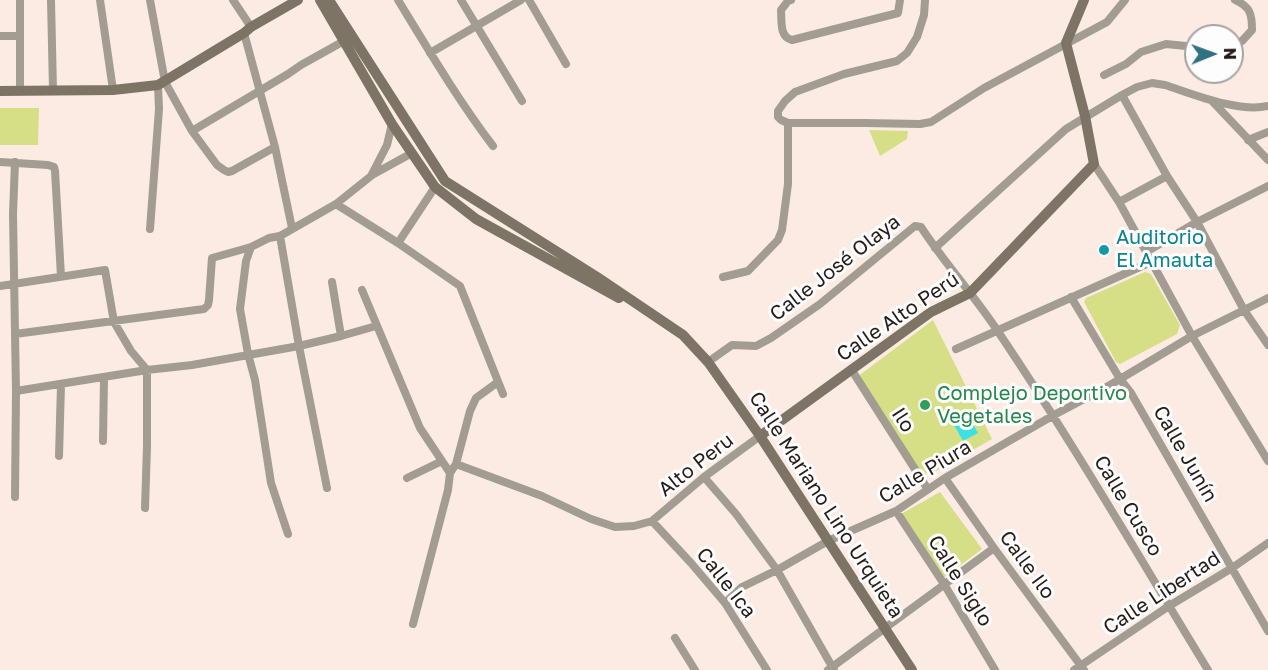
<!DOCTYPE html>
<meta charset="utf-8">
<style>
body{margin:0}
#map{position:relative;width:1268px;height:670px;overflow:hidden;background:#fcebe3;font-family:"Golos Text",sans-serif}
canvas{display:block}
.north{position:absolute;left:1184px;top:24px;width:60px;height:60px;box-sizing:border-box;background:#fdfdfd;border:2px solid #a7a3a1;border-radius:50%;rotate:89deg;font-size:16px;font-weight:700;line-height:24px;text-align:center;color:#251c17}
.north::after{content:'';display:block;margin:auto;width:21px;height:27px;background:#2f7284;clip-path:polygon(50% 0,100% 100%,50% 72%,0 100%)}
</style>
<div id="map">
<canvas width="1268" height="670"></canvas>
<div class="north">N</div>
</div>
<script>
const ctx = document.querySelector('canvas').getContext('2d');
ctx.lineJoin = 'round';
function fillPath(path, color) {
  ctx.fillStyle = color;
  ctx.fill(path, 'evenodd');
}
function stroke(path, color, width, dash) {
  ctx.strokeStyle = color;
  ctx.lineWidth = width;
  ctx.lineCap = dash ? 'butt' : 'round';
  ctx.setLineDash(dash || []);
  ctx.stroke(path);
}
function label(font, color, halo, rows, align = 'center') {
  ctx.font = font + ' "Golos Text",sans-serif';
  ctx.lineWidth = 6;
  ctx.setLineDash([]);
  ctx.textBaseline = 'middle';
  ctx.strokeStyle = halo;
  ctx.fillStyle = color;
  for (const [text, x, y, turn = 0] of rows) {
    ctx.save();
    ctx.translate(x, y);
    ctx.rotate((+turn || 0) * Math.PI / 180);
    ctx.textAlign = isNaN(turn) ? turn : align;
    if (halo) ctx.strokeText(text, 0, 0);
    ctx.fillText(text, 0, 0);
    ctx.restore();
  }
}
const green = new Path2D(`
 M 0,108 L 39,108 L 38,145 L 0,145 Z
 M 869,130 L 908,131 L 907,139 L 880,156 Z
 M 1145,272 L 1151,274 L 1180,325 L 1177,334 L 1120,364 L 1116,362 L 1084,302 L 1086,298 Z
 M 933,320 L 992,439 L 931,474 L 920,473 L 857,377 Z
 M 940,492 L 982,549 L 942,579 L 901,514 Z`);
const water = new Path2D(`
 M 965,410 L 978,433 L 963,441 L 950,418 Z`);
const street = new Path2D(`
 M 51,0 L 53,90
 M 100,0 L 113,90
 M 150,0 L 165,82 L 192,131 L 217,165 L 224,170 L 228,172 L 232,171 L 275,147
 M 233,0 L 251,27
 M 398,0 C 428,49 458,100 493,146
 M 461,0 L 522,101
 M 529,0 L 566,64
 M 791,0 L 788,1 L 781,10 C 782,21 779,37 792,40 L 898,13 L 900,0
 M 925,0 L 924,15 L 917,37 L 907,53 L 897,61 L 844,74 L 795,92 L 785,101 L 778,111 L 778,117 L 781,120 L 788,123 L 864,123 L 920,124 L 931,122 L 984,88 L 1107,22 L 1125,0
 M 244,33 L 275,147 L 292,228
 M 0,36 L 20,36
 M 1232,44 L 1242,41 L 1252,30 C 1252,13 1250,7 1235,0
 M 430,53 L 521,0
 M 1104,75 L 1126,64 L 1141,52 L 1166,44 L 1196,47
 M 20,91 L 20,0
 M 1122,95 L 1167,176 L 1197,222 L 1244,310 L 1268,345
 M 1212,101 L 1268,160
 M 192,131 L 288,74 L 301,65 L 344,41
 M 1248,140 L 1268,132
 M 0,162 L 48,165 L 54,167 L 55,171 L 61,276
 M 1094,164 L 1119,202 L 1192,336 L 1268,461
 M 372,175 L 412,153
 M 1119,202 L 1167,176
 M 336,204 L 398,243 L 460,286 L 503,394
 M 150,229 L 159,109 L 158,85
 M 280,236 L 299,346 L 327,488
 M 398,243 L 435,187
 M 251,247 L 246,261 L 240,309 L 248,354 L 255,380 L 271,483 L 288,534
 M 935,248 L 1066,129 L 1122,95 L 1137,87 L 1152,83 L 1165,85 C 1193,94 1239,113 1268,106
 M 1146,252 L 1197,222 L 1268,186
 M 723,277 L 748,271 L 778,240 L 782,230 L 788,184 L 788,123
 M 332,282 L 341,336
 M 0,286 L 105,270 L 114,322 L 131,351 L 147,370 L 147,446 L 145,508
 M 362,290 L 420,428 L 450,473 L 448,490 L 413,624
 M 1071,297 L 1120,379 L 1131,393 L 1268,631
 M 15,334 L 204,309 L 208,305 L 209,300 L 212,258 L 251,247 L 269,238 L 280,236 L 336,204 L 371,176 L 387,145 L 392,124
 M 956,349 L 1151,262
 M 708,362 L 732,345 L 756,346 L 771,338 L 820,304 L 915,226 L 921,227 C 945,264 975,296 999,333 C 1073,443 1139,557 1208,670
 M 851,369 L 927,488
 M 16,391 L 147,370 L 192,365 L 299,346 L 341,336 L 376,326
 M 103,441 L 104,378
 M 59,456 L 61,385
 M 456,464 L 470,411 L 476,398 L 498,382
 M 450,473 L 456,464 L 542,496 L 591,519 L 615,527 L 634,526 L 652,521 L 704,477 L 760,436
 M 704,477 L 736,514 L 777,570 L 834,670
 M 407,478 L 442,461
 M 945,478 L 994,548 L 1084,670
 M 15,497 L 16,391 L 13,214 L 15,162
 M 896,511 L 944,584 L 995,670
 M 652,521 L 691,563 L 725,603 L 767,670
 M 725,603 L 742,587 L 777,570 L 828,541 L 896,511 L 945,478 L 1054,415 L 1105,388 L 1192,336 L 1268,298
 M 675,638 L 695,670
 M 828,670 L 994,548
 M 1074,670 L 1169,606 L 1232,568 L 1268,543`);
const secondary = new Path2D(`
 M 320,0 L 392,124 L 435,187 L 476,219 L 619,298
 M 329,0 L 445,181 L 597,277 L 683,335 L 708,362 L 760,436 L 912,670
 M 0,91 L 113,90 L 158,85 L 244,33 L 251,27 L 298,0
 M 760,436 L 931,312 L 970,293 L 1094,164 L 1085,116 L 1066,43 L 1084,0`);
const markers = [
 [1104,250,6,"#0f9aa8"],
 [925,405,6,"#2e9e5b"]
];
const cultureNames = [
 ["Auditorio",1116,238],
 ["El Amauta",1116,261]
];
const streetNames = [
 ["Calle José Olaya",835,268,-38],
 ["Calle Alto Perú",898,317,-34],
 ["Ilo",903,420,57],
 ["Calle Junín",1185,454,60],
 ["Alto Peru",696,465,-38],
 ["Calle Piura",925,472,-31],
 ["Calle Mariano Lino Urquieta",826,505,57],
 ["Calle Cusco",1128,506,59],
 ["Calle Ilo",1027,565,54],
 ["Calle Siglo",960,581,58],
 ["Calle Ica",726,583,52],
 ["Calle Libertad",1162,593,-33]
];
const leisureNames = [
 ["Complejo Deportivo",937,394],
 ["Vegetales",937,417]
];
fillPath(green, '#d6df85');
fillPath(water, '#3ee1e3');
stroke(street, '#a29c92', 8);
stroke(secondary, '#7d7466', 10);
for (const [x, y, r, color] of markers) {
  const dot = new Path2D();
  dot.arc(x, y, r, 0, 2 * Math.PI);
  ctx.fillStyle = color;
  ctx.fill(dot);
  stroke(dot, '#fdfdfd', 2);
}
label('20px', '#0d838f', '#fdfdfd', cultureNames, 'left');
label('20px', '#251c17', '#fdfdfd', streetNames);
label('20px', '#27864d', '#fdfdfd', leisureNames, 'left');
</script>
